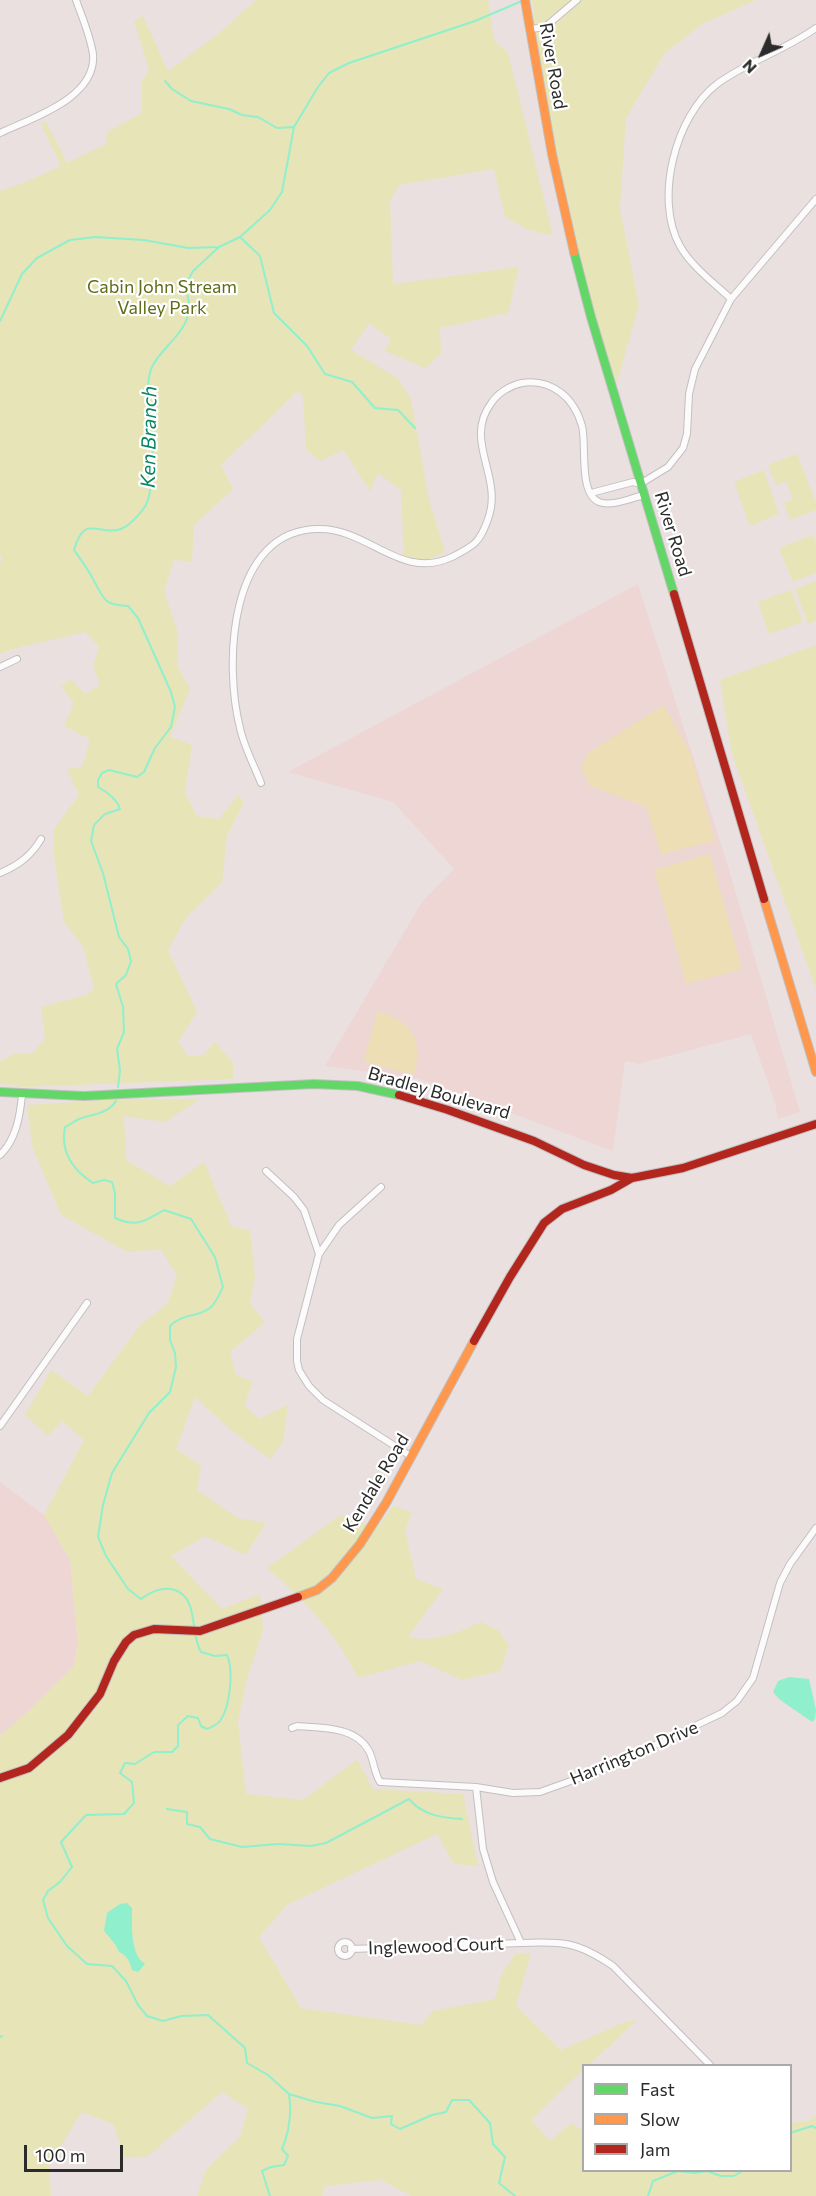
<!DOCTYPE html>
<style>
body{margin:0}
#map{position:relative;width:816px;height:2196px;overflow:hidden;background:#eae0e0;font-family:Commissioner,sans-serif}
canvas{display:block}
.legend{position:absolute;left:582px;top:2064px;width:210px;height:108px;box-sizing:border-box;background:#fff;border:2px solid #aaa;margin:0;padding:8px 10px;list-style:none;font-size:18px;color:#2b2b2b}
.legend li{display:flex;align-items:center;gap:12px;height:30px}
.legend b{width:30px;border:2px solid #aaa}
.north{position:absolute;left:732px;top:24px;width:60px;height:60px;-webkit-text-stroke:4px #fff;paint-order:stroke;rotate:225deg;font-size:16px;font-weight:700;line-height:24px;text-align:center;color:#2b2b2b}
.north::after{content:'';display:block;margin:auto;width:21px;height:27px;background:#2b2b2b;clip-path:polygon(50% 0,100% 100%,50% 72%,0 100%)}
.scale{position:absolute;left:24px;top:2145px;width:99px;height:27px;box-sizing:border-box;border:3px solid #2b2b2b;border-top:0;padding-left:8px;font-size:18px;line-height:21px;white-space:nowrap;color:#2b2b2b;-webkit-text-stroke:4px #fff;paint-order:stroke}
</style>
<div id="map">
<canvas width="816" height="2196"></canvas>
<ul class="legend">
<li><b style="height:8px;background:#63d668"></b>Fast</li>
<li><b style="height:8px;background:#ff974d"></b>Slow</li>
<li><b style="height:8px;background:#b3261e"></b>Jam</li>
</ul>
<div class="north">N</div>
<div class="scale">100 m</div>
</div>
<script>
const ctx = document.querySelector('canvas').getContext('2d');
ctx.lineJoin = 'round';
function fillPath(path, color) {
  ctx.fillStyle = color;
  ctx.fill(path, 'evenodd');
}
function stroke(path, color, width, dash) {
  ctx.strokeStyle = color;
  ctx.lineWidth = width;
  ctx.lineCap = dash ? 'butt' : 'round';
  ctx.setLineDash(dash || []);
  ctx.stroke(path);
}
function label(font, color, halo, rows, align = 'center') {
  ctx.font = font + ' Commissioner,sans-serif';
  ctx.lineWidth = 4.5;
  ctx.setLineDash([]);
  ctx.textBaseline = 'middle';
  ctx.strokeStyle = halo;
  ctx.fillStyle = color;
  for (const [text, x, y, turn = 0] of rows) {
    ctx.save();
    ctx.translate(x, y);
    ctx.rotate((+turn || 0) * Math.PI / 180);
    ctx.textAlign = isNaN(turn) ? turn : align;
    if (halo) ctx.strokeText(text, 0, 0);
    ctx.fillText(text, 0, 0);
    ctx.restore();
  }
}
const education = new Path2D(`
 M 638,584 L 727,863 L 800,1112 L 778,1119 L 775,1103 L 751,1034 L 638,1064 L 625,1061 L 613,1151 L 420,1079 L 325,1066 L 422,902 L 454,869 L 393,802 L 288,772 Z
 M 0,1482 L 44,1515 L 70,1560 L 78,1643 L 74,1666 L 31,1709 L 0,1736 Z`);
const green = new Path2D(`
 M 256,0 L 488,0 L 494,40 L 508,53 L 553,236 L 529,230 L 505,217 L 494,169 L 399,185 L 390,201 L 393,284 L 519,267 L 508,313 L 440,328 L 441,354 L 425,368 L 385,351 L 391,339 L 369,323 L 351,350 L 397,378 L 411,399 L 429,500 L 445,552 L 428,560 L 404,558 L 401,490 L 378,473 L 370,491 L 343,450 L 320,461 L 306,449 L 303,396 L 298,391 L 221,465 L 233,489 L 194,525 L 192,562 L 174,560 L 164,591 L 178,633 L 178,667 L 190,689 L 170,737 L 192,745 L 185,793 L 197,816 L 219,819 L 238,795 L 244,802 L 227,836 L 222,883 L 187,916 L 168,950 L 197,1012 L 178,1042 L 188,1056 L 203,1055 L 215,1042 L 233,1063 L 233,1079 L 22,1087 L 0,1083 L 0,1061 L 14,1054 L 33,1053 L 45,1038 L 41,1007 L 89,994 L 94,988 L 83,947 L 64,922 L 54,856 L 54,829 L 79,795 L 67,769 L 82,767 L 90,739 L 64,726 L 74,703 L 61,687 L 70,679 L 85,694 L 100,685 L 93,665 L 99,647 L 85,632 C 57,640 27,643 0,654 L 0,565 L 2,558 L 0,555 L 0,191 L 26,182 L 61,166 L 41,124 L 46,122 L 67,163 L 106,144 L 107,132 L 142,113 L 141,82 L 149,70 L 134,21 L 143,16 L 168,71 L 217,35 Z
 M 532,0 L 756,0 L 704,23 L 665,53 L 626,118 L 620,209 L 639,305 L 617,383 L 591,317 L 567,226 L 531,29 L 534,14 Z
 M 797,454 L 816,503 L 816,510 L 790,520 L 784,503 L 793,499 L 786,481 L 776,485 L 768,465 Z
 M 764,470 L 779,514 L 750,526 L 734,482 Z
 M 813,535 L 816,543 L 816,573 L 793,582 L 779,548 Z
 M 816,581 L 816,621 L 808,624 L 795,589 Z
 M 791,590 L 803,622 L 769,634 L 758,602 Z
 M 816,645 L 816,989 L 732,754 L 720,680 Z
 M 121,1099 L 200,1099 L 165,1122 L 124,1116 L 126,1160 L 170,1186 L 204,1162 L 232,1227 L 250,1230 L 255,1276 L 250,1304 L 265,1322 L 230,1352 L 236,1375 L 253,1382 L 244,1405 L 259,1419 L 288,1405 L 283,1441 L 270,1459 L 233,1432 L 195,1397 L 176,1449 L 201,1465 L 197,1490 L 237,1518 L 266,1523 L 246,1555 L 205,1536 L 171,1556 L 222,1609 L 260,1594 L 263,1630 L 247,1679 L 238,1722 L 246,1794 L 303,1800 L 357,1760 L 373,1789 L 463,1794 L 478,1866 L 454,1864 L 437,1834 L 287,1905 L 259,1937 L 301,2008 L 421,2025 L 433,2011 L 495,1999 L 500,1978 L 515,1954 L 531,1953 L 516,2006 L 561,2050 L 627,2021 L 637,2020 L 589,2065 L 584,2066 L 583,2070 L 531,2120 L 550,2141 L 571,2123 L 583,2131 L 584,2170 L 790,2170 L 791,2123 L 809,2121 L 816,2115 L 816,2196 L 412,2196 L 381,2180 L 325,2186 L 322,2196 L 197,2196 L 206,2170 L 240,2137 L 248,2109 L 222,2092 L 148,2156 L 125,2158 L 113,2124 L 82,2112 L 49,2164 L 51,2196 L 0,2196 L 0,1736 L 31,1709 L 74,1666 L 78,1643 L 70,1560 L 44,1515 L 84,1440 L 62,1421 L 48,1436 L 25,1415 L 51,1370 L 88,1396 L 140,1325 L 168,1303 L 177,1276 L 161,1249 L 128,1252 L 61,1215 L 32,1146 L 27,1105 Z
 M 393,1506 L 412,1512 L 405,1530 L 416,1579 L 443,1589 L 408,1637 C 436,1643 456,1633 481,1622 L 498,1630 L 509,1646 L 500,1671 L 462,1680 L 420,1661 L 358,1678 C 335,1631 307,1603 267,1568 L 341,1515 L 377,1528 Z`);
const pitch = new Path2D(`
 M 664,705 L 691,755 L 715,841 L 661,854 L 646,807 L 590,786 L 581,767 L 588,753 Z
 M 710,854 L 742,969 L 686,984 L 654,870 Z
 M 378,1011 C 412,1022 424,1039 414,1075 L 367,1063 L 364,1059 Z`);
const water = new Path2D(`
 M 789,1677 L 809,1679 L 816,1710 L 815,1719 L 812,1722 L 779,1699 L 773,1692 L 778,1681 Z
 M 127,1903 L 132,1908 C 132,1924 130,1955 145,1964 L 138,1972 L 132,1970 C 130,1962 127,1955 119,1952 L 115,1944 L 104,1931 L 107,1913 L 120,1904 Z`);
const stream = new Path2D(`
 M 165,81 L 172,89 L 191,101 L 229,109 L 242,115 L 258,117 L 277,128 L 294,127
 M 241,238 L 260,256 L 274,313 L 307,346 L 325,374 L 352,382 L 375,408 L 398,410 L 415,428
 M 0,321 L 22,274 L 37,258 L 70,240 L 95,237 L 144,240 L 188,248 L 219,247 L 240,237 L 270,210 L 282,192 L 294,127 L 318,87 L 329,73 L 349,63 L 475,21 L 522,1
 M 118,1087 L 120,1070 L 117,1049 L 124,1032 L 123,1007 L 116,984 L 126,975 L 131,961 L 128,949 L 119,937 L 103,873 L 91,841 L 94,825 L 105,814 L 120,809 C 117,799 107,792 98,787 L 98,780 L 102,773 L 109,770 L 137,777 L 144,772 L 155,748 L 171,727 L 175,707 L 171,692 L 138,618 L 128,606 C 102,605 104,598 93,579 C 88,569 81,560 74,550 C 85,512 99,537 121,529 C 129,526 139,515 144,508 C 155,494 153,438 151,419 C 151,410 147,400 148,391 C 148,384 149,372 153,365 C 164,345 188,332 189,308 C 190,301 186,292 185,286 L 193,271 L 219,247
 M 116,1101 C 108,1114 92,1114 79,1119 C 74,1121 70,1125 65,1127 C 60,1152 73,1170 93,1183 L 104,1180 L 112,1182 L 115,1193 L 115,1218 C 137,1228 145,1221 164,1210 L 191,1219 L 215,1257 L 223,1287 C 220,1293 216,1303 210,1308 C 196,1318 183,1313 170,1326 L 170,1340 L 175,1353 L 176,1367 L 170,1392 L 149,1413 L 112,1473 L 103,1505 L 98,1537 L 106,1556 L 128,1589 L 141,1599 C 151,1592 162,1586 175,1590 C 199,1598 190,1635 201,1652 L 215,1656 L 227,1655 C 234,1671 230,1707 220,1721 C 217,1725 212,1727 207,1729 L 201,1726 L 198,1718 L 188,1716 L 178,1725 L 178,1746 L 172,1752 L 154,1752 L 135,1764 L 125,1763 L 120,1773 L 132,1782 L 134,1803 L 124,1814 L 86,1815 L 61,1842 L 72,1867 L 60,1882 L 48,1891 L 43,1900 L 48,1918 L 67,1946 L 87,1964 L 112,1966 L 126,1981 L 138,2005 L 147,2016 L 163,2021 L 181,2016 L 208,2015 L 245,2048 L 247,2063 L 268,2075 L 289,2094 L 316,2102 L 340,2106 L 372,2118 L 392,2116 L 391,2124 L 400,2129 L 432,2115 L 446,2112 L 452,2100 L 469,2100 L 490,2123 L 493,2144 L 505,2157 L 499,2183 L 515,2196
 M 167,1809 L 187,1812 L 187,1824 L 200,1827 L 210,1839 L 242,1847 L 278,1844 L 311,1846 L 326,1843 L 409,1799 C 422,1815 442,1818 462,1819
 M 0,2037 L 2,2036
 M 790,2133 L 812,2126 L 816,2128
 M 270,2196 L 262,2171 L 271,2167 L 284,2165 L 288,2156 L 282,2149 C 290,2130 292,2114 289,2094
 M 648,2196 L 653,2181 L 678,2171 L 695,2173 L 707,2171 L 721,2176 L 734,2176 L 744,2170`);
const street = new Path2D(`
 M 531,29 L 545,27 L 577,0
 M 0,133 C 32,118 97,98 93,54 C 90,35 82,17 76,0
 M 731,299 C 714,283 692,267 680,246 C 654,200 675,116 717,84 C 747,62 785,50 816,28
 M 591,493 L 633,482 L 640,484 L 668,467 L 683,448 L 687,434 L 689,394 L 695,369 L 731,299 L 816,199
 M 0,667 L 17,659
 M 261,783 C 254,765 244,747 240,728 C 224,665 228,528 320,529 C 369,529 401,581 452,557 C 460,553 468,549 475,543 C 482,536 485,528 488,519 C 504,476 462,441 492,402 C 498,393 511,385 522,383 C 535,381 549,384 560,392 C 571,400 578,412 582,426 C 587,444 578,493 599,502 C 612,507 631,498 644,495
 M 0,873 C 19,865 31,856 41,839
 M 0,1155 C 16,1140 20,1116 22,1095
 M 266,1171 L 294,1197 L 304,1210 L 319,1254 L 297,1339 L 297,1361 L 299,1370 L 309,1386 L 323,1400 L 412,1457
 M 319,1254 L 339,1225 L 381,1187
 M 0,1426 L 87,1303
 M 292,1728 L 297,1726 C 321,1728 356,1726 369,1751 C 374,1761 374,1772 380,1782 L 476,1787 L 513,1793 L 540,1792 L 607,1768 L 722,1713 L 737,1701 L 753,1678 L 780,1583 L 790,1564 L 816,1528
 M 476,1787 L 483,1849 L 493,1882 L 521,1943 C 563,1941 578,1942 613,1966 L 711,2066
 M338 1949a7 7 0 1 1 14 0a7 7 0 1 1-14 0Z
 M 351,1949 L 521,1943`);
const fast = new Path2D(`
 M 574,252 L 591,317 L 674,594
 M 0,1092 L 84,1096 L 314,1084 L 358,1086 L 399,1095`);
const slow = new Path2D(`
 M 525,0 L 552,154 L 574,252
 M 764,899 L 816,1072
 M 298,1597 L 317,1590 L 332,1578 L 360,1544 L 386,1503 L 474,1341`);
const jam = new Path2D(`
 M 674,594 L 764,899
 M 399,1095 L 448,1110 L 534,1141 L 584,1165 L 614,1175 L 632,1178 L 683,1168 L 816,1124
 M 474,1341 L 510,1277 L 544,1223 L 562,1209 L 611,1190 L 632,1178
 M 0,1778 L 29,1768 L 68,1735 L 100,1694 L 114,1661 L 126,1642 L 134,1635 L 154,1629 L 200,1631 L 298,1597`);
const streetNames = [
 ["River Road",553,66,80],
 ["River Road",673,534,73],
 ["Bradley Boulevard",439,1093,16],
 ["Kendale Road",376,1483,-59],
 ["Harrington Drive",634,1753,-23],
 ["Inglewood Court",436,1946,-2]
];
const parkNames = [
 ["Cabin John Stream",162,287],
 ["Valley Park",162,308]
];
const waterNames = [
 ["Ken Branch",149,437,-89]
];
fillPath(education, '#edd6d4');
fillPath(green, '#e7e4b7');
fillPath(pitch, '#eddeb5');
fillPath(water, '#90efcc');
stroke(stream, '#90efcc', 2);
stroke(street, '#c1c0c0', 8);
stroke(fast, '#c1c0c0', 10);
stroke(slow, '#c1c0c0', 10);
stroke(jam, '#c1c0c0', 10);
stroke(street, '#fcfafa', 6);
stroke(fast, '#63d668', 8);
stroke(slow, '#ff974d', 8);
stroke(jam, '#b3261e', 8);
label('18px', '#2b2b2b', '#fff', streetNames);
label('18px', '#5e6d16', '#fff', parkNames);
label('italic 20px', '#088763', '#fff', waterNames);
</script>
